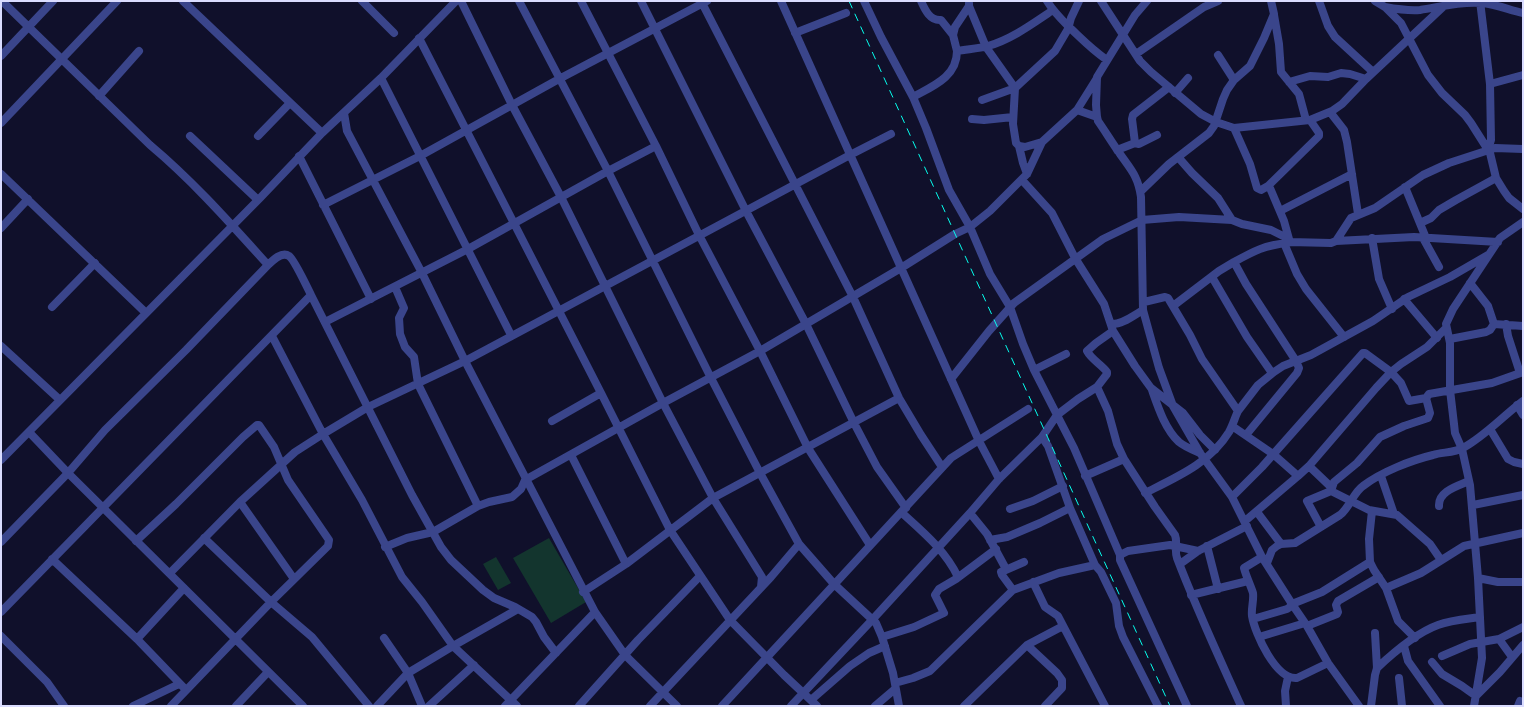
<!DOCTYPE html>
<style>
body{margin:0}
#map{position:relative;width:1524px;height:707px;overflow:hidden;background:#10102b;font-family:Jost,sans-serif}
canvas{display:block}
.frame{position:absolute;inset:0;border:2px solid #dadcff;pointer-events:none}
</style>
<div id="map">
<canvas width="1524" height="707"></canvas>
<div class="frame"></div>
</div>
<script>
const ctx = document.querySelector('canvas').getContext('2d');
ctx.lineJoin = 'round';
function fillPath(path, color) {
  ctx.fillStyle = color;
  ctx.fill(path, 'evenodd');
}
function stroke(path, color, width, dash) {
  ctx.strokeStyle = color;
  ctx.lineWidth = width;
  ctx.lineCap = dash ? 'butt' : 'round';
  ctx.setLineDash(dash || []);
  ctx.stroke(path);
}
const green = new Path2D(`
 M 549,538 L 586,602 L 551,623 L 513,558 Z
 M 496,557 L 511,583 L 498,590 L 483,564 Z`);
const minor = new Path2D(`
 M 2,1 L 150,145 C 193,181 230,223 268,265
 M 183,1 L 322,133
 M 362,1 L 394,33
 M 461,1 L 512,105 L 561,197 L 663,403 L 713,498 L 762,577 L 761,587
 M 519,1 L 608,171 L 711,378 L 760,473 L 799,544 L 834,584 L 876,623 L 882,637 L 893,673 L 899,706
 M 581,1 L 656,146 L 699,235 L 760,351 L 808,448 L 870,545
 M 641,1 L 746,211 L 806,324 L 854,423 L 877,467 L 906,508
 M 701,1 L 853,297 L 899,398 L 921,435 L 942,467
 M 781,1 L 979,441 L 999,479
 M 921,1 C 925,10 930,21 941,20 L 953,35
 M 1047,1 C 1053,11 1060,18 1068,26 C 1082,39 1091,49 1107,60
 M 1101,1 L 1140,61 L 1151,72 L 1201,114 L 1216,122 L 1234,128
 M 1147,1 L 1135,15 L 1097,77 L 1096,105 L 1097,117 L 1098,121 C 1105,131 1111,141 1118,151 C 1130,169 1138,175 1141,197 L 1143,310 L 1159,368 L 1173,406 L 1200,453 L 1232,497 L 1262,557 L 1292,604 L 1307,626 L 1328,663 L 1359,706
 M 1319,1 L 1328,26 L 1335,37 L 1373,72
 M 1375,1 L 1385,7 L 1401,23 L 1428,75 L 1442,93 L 1465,115 L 1471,123 L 1490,153 L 1496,178 L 1504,191 L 1509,198 L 1523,209
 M 1480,1 L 1490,84 L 1491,140 L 1488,149
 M 969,6 L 986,47 L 1015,88 L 1013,124 L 1016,143 L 1019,146 L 1025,147 L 1042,142
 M 1385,7 C 1396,9 1408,11 1420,10 C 1440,7 1461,1 1481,3 C 1496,4 1509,10 1523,13
 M 1274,15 L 1279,44 L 1281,72 L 1299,94 L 1306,120
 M 795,33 L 846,13
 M 419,38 L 601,393 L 670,530 L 730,620 L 784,675 L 817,706
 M 957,51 L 953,35 L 955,27 L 969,6 L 969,3
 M 1136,54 L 1204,7 L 1218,1
 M 1218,55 L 1234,80
 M 1,56 L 53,1
 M 381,78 L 511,335
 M 1289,82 L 1310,76 L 1328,77 L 1341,73 L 1350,74 L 1366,79
 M 1490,84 L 1523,75
 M 1175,93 L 1188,78
 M 99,96 L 139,51
 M 913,97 C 933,86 957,77 957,51 C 967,49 978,49 988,46 C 1012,39 1032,24 1053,10
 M 982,100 L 1015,88 L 1055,51 L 1068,29 L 1071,18 L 1079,1
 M 1077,110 L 1097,78
 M 1330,112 L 1344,130 L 1347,142 L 1358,214
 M 344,113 L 347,131 L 422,273 L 465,361 L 595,612 L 625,655 L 677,706
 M 972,119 L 984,120 L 1013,117
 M 1,123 L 117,1
 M 190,136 L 258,200
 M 258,136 L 290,103
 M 1135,143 L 1132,119 L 1133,115 L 1169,87
 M 1019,146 L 1023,163 L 1027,174
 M 1117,150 L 1135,143 L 1139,144 L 1157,135
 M 299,156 L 371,299
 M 1178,157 L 1192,173 L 1218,198 L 1232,220 L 1242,224 L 1271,230 L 1289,239 L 1290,242 L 1331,243 L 1336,241 L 1351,218 L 1375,208 L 1423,175 L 1449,163 L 1495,148 L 1523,149
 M 1,174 L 146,313
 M 1022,180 L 1052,213 L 1075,258 L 1104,304 L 1113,331 L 1135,366 L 1151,388 L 1183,413 L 1200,435 L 1215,450
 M 1268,186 L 1319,136 L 1319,133 L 1310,120
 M 1405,187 L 1426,238
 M 1141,191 L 1169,164 L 1209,133 L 1214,126 L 1223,99 L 1227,90 L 1234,80 L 1250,66 L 1264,38 L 1274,14 L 1271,1
 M 323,205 L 420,156 L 559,79 L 707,1
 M 1280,211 L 1352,174
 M 1420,223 L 1431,218 L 1439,210 L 1456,200 L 1496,178
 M 1,228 L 28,199
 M 1372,238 L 1379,279 L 1392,309
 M 1423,238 L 1439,267
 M 1289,239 L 1284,221 L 1270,188 L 1268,186 L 1261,190 L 1257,188 L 1250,164 L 1234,128 L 1310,120 L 1332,111 L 1342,104 L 1366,79 L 1445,5
 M 1336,241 L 1414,237 L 1498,242
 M 1284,243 L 1297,274 L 1306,289 L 1344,337
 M 1234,262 C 1254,251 1265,245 1288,243
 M 1212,277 L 1247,337 L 1272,373
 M 395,287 L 404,308 L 399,318 L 400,334 L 405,347 L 414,357 L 418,384 L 478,506
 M 1404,299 L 1437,338
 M 1144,302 L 1165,297 L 1168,298 L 1190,335 L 1202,359 L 1238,411 C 1235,417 1233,425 1229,432 C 1210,463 1177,477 1145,493
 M 1173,306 L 1219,271 L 1234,262 L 1246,284 L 1296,361 L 1299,368 L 1297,373 L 1246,435
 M 52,307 L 95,263
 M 325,322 L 468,249 L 608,171 L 656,146
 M 1111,324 C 1122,325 1134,315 1143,310
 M 1494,324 L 1523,326
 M 1506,324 L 1508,336 L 1520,373
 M 1113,331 L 1096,343 L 1087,351 C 1091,359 1102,365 1107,372 L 1107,374 L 1097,387 L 1108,411 L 1117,444 L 1124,459 L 1155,507 L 1175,535 C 1178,543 1174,550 1177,558 C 1196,608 1219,657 1241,706
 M 272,336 L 323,434 L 362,500 L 402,577 L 422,602 L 453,646 L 517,706
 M 1450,339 L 1486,332 L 1490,330 L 1494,324 L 1488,306 L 1470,283
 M 1,346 L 60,400
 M 1034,370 L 1066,354
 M 951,379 L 989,331 L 1014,303 L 1103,239 L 1142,220 L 1179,217 L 1232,220
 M 1097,387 L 1078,399 L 1057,415 L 1074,448 L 1120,555 L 1120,560 L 1187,706
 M 1152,390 C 1158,407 1165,429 1179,442 C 1185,447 1193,450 1200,453
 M 1517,405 L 1523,415
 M 1238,411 L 1258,385 L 1274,372 L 1283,366 L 1311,355 L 1373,321 L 1408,297 L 1450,277 L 1488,255
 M 552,421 L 601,393
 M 1232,426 L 1273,454 L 1298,476 L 1245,521
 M 1490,429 L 1508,459 L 1514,462 L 1523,464
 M 29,432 L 68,473 L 303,706
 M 1042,437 L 1048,446 L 1070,508 L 1095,565
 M 571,455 L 626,564
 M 1,460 L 261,197 L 322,133 L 381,78 L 456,1
 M 1309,466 L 1331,487
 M 1085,476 L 1124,459
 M 1298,476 L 1309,466 L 1376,388 L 1391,372 L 1401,383 L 1409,401 L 1426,398
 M 1381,476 L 1394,514
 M 1232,497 L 1262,467 L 1363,353 L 1365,353 L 1391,372 L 1401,364 L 1427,347 L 1446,328
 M 240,502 L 294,579
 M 1473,505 L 1523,495
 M 1439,506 C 1438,491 1458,486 1469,481
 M 1010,509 L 1033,501 L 1063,486
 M 1372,511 L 1369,539 L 1370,562 L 1374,570 L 1386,588 L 1398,621 L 1415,638
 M 901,512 C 923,532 945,550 958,577
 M 1257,512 L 1281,544
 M 970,513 L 987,534 L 1006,569
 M 1321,527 L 1307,501 L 1331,491
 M 204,538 L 271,602 L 312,637 L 369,706
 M 990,540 L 1007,537 L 1040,523 L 1070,508
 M 136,541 L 176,504 L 243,437 L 257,425 L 259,425 L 274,447 L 288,480 L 329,540 L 328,546 L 271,602 L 171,706
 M 1,542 L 68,473 L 105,430 L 186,350 L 268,265 C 273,260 282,251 289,256 C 294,259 308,289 311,295 L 412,495 L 441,547 L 451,560 L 483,590 L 494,598 L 515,607 L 532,617 L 536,622 L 544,637 L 556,653
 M 1207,546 L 1218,589
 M 385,547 L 407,538 L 433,532 L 478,506 L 489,502 L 512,497 L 521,489 L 525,480 L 663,403 L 760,351 L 901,268 L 955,234 L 970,227 L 990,211 L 1027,174 L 1042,142 L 1077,110 L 1097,117
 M 1120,555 L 1128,551 L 1170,545 L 1198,551
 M 1262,557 L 1244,568 C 1246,576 1250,584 1253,593 C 1254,601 1251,608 1252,616 C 1255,634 1276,680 1297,678 L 1328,663
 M 52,559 L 137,639 L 186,690
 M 1441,560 L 1430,544 L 1397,515 L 1369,510 L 1331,491 L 1334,482 L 1357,463 L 1380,437 L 1404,426 L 1428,418 L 1430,413 L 1426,398 L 1429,394 L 1492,383 L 1523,372
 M 1267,563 L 1272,550 L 1277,546 L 1281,544 L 1295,543 L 1340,515 C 1350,507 1353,493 1363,486 C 1381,472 1412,460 1433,455 C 1442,452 1454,453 1463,448 C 1485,436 1503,416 1523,401
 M 1180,564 L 1198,551 L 1247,526
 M 170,573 L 240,502 L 295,452 L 323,434 L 368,407 L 465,361 L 850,155 L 891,134
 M 1478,578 L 1498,582 L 1523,582
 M 1033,582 L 1045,607 L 1058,616 L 1105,706
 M 1386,588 L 1421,573 L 1464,546 L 1523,533
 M 1013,590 L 1002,575 L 1001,572 L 1024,562
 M 583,592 L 626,564 L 713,498 L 899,398
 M 1191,595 L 1248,581
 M 1,612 L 311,295
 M 1253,619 L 1287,609 L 1290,607 L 1292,604 L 1322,592 L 1370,562
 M 1307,626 L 1337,614 L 1338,612 L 1336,605 L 1338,601 L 1379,577
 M 1,636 L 47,682 L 64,706
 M 882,637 L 914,627 L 944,613 L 935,595 L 939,589 L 956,579 L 996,549
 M 1259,637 L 1305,623
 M 384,638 L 408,673 L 422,706
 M 137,639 L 184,588
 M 1499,639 L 1512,657
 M 1027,645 L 1057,673 L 1062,680 L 1062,688 L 1045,706
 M 1404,646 L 1408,661 L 1440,706
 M 1442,656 L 1470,644 L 1499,639 L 1523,627
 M 1432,662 L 1442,674 L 1462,686 L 1476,696 L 1500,672 L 1523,645
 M 1377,668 C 1394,652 1416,633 1438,625 C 1451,620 1466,619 1480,617
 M 1399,678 L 1402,706
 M 895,683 L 913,678 L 930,671 L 1013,590 L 1059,573 L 1095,565 L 1101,572 L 1116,603 L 1119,626 L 1123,637 L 1158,706
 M 811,700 L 850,666 L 869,653 L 885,646
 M 133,706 L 179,684
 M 236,706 L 268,672
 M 377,706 L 408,673 L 453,646 L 518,609
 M 429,706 L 474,665
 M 505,706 L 595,612
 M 579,706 L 638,640 L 700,576
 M 650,706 L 771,577 L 799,544
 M 722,706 L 951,458 L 1028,409
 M 791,706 L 873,619 L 970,513 L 999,479 L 1042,437 L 1057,415 L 1034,370 L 1023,344 L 1010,307 L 990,274 L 970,227 L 949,190 L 926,128 L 913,97 L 881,37 L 864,1
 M 875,706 L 895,689
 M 964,706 L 1027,645 L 1063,626
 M 1286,706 L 1285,691 L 1288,677
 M 1371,706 L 1375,675 L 1377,668 L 1375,633
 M 1474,706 L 1482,658 L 1478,578 L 1470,485 L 1462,449 L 1455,433 L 1454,424 L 1450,390 L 1450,343 L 1446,324 L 1453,309 L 1500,238 L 1523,222
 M 1518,706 L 1520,701`);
const rail = new Path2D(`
 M 849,1 L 1170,706`);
fillPath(green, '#13352e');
stroke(minor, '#3a458b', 8);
stroke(rail, '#06ffed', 1, [8, 6]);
</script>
